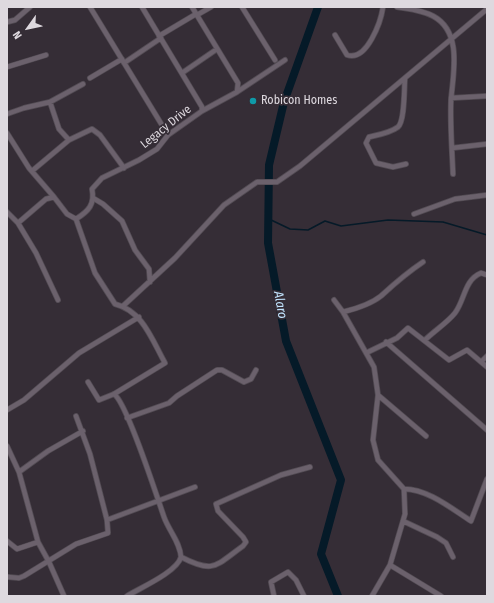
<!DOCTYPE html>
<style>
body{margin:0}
#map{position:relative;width:494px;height:603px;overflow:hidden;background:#352d36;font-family:"Fira Sans Condensed",sans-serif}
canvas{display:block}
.frame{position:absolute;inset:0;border:8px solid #ded9df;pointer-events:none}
.north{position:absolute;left:8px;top:8px;width:40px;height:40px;-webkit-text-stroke:3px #352d36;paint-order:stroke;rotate:237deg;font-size:11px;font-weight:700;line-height:16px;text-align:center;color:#ded9df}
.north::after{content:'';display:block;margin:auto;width:14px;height:18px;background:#ded9df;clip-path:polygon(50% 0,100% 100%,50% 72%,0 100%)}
</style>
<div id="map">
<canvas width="494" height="603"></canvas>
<div class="frame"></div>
<div class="north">N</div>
</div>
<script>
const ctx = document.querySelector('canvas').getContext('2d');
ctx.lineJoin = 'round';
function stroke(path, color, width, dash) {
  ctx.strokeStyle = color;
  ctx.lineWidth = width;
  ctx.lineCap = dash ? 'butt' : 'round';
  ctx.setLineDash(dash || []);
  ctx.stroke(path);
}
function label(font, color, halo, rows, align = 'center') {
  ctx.font = font + ' "Fira Sans Condensed",sans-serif';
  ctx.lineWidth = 3.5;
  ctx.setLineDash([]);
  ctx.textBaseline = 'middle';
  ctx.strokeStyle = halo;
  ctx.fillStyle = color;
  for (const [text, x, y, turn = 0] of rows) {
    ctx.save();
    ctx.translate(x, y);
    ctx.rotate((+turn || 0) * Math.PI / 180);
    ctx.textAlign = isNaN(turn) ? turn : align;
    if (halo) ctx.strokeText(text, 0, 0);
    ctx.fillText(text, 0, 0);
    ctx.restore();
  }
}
const stream = new Path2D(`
 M 269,219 L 290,229 L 308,230 L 325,221 L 341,226 L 388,220 L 443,222 L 487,235`);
const river = new Path2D(`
 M 318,7 L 284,102 L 269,165 L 268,243 L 286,341 L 341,480 L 321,554 L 338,596`);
const street = new Path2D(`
 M 90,7 L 168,135
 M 142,7 L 202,107 L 202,111
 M 192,7 L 238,83 L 237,92
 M 242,7 L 275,60
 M 397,7 C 409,9 422,10 433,16 C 463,32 453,74 451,100 C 450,125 452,149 453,174
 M 197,15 L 211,7
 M 7,22 L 15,20 L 30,7
 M 335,35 L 347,55 C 367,62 381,21 383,7
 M 159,36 L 196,14
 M 124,63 L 161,38
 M 7,67 L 46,55
 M 182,73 L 217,49
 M 90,78 L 122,59
 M 405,78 C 404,88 405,121 398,127 C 390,133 378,135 369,137 L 366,143 L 376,163 L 393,167 L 406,164
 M 451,98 L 487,96
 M 50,102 L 83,84
 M 7,114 L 24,108 L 50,102 L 59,129 L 69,140
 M 7,133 L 29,168 L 54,197
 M 452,148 L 487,144
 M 32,171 L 69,140 L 92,129 L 100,135 L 124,168
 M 93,198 L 103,204 L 122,221 L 135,250 L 149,269 L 150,282
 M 7,212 L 18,223 L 46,199 L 54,197 L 67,214 L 76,219
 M 414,214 L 455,199 L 487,195
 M 76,219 C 89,211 95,204 92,189 L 102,178 L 139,160 L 157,149 L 168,135 L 202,111 L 237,92 L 285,60
 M 76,219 L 95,273 L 115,304 C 143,311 152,340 165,363 L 114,394 L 99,400 L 88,382
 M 18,223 L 36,253 L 58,300
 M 334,300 L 343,312 L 374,367 L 378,395 L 373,440 L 378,460 L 404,489 C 428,489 452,509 471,521 L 487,479
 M 123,306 L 175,258 L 224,205 L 257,182 L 277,182 L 300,166 L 487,9
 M 343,312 C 355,309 371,304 381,296 C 394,284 408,272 423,262
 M 425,340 C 434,331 447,323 455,313 C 465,300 464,280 481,273 L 487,275
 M 386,342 L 487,430
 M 366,353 L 397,338 L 408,328 L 449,360 L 467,350 L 487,367
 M 481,362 L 487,356
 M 114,394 C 127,403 157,497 164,517 C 169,531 180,542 181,557 C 177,572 140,588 127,596
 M 378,395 L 426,436
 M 7,410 L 24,400 L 79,353 L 139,317
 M 76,416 L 90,454 L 107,520 L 195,487
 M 127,418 L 169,403 L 177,396 L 217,370 L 222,370 L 244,382 L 251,379 L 256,370
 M 7,446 L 19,472 L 38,542
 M 19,472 L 48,451 L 83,431
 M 403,521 L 437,537 L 446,543 L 453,557
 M 7,541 L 17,549 L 38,542 L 49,562 L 64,596
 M 181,557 C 214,574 215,566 243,546 L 246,542 L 243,537 L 218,511 L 216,504 L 281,475 L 310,467
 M 390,565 L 405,514 L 404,489
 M 8,577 L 19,578 L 24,576 L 76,544 L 108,533 L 107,520
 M 274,596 L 271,582 L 288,572 L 296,580 L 304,596
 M 372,596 L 390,565 L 441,596`);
const markers = [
 [253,101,4,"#0f9aa8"]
];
const poiNames = [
 ["Robicon Homes",261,101]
];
const streetNames = [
 ["Legacy Drive",166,127,-39]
];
const waterNames = [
 ["Alaro",280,305,80]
];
stroke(stream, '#051a28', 1.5);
stroke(river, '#051a28', 8);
stroke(street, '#534c54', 6);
stroke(street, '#6b616c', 4.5);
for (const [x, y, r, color] of markers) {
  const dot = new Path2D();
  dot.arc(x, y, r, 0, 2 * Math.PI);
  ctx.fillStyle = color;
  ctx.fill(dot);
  stroke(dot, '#352d36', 1.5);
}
label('12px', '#ded9df', '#352d36', poiNames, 'left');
label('12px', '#ded9df', '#352d36', streetNames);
label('italic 13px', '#c1e3fd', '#352d36', waterNames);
</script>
